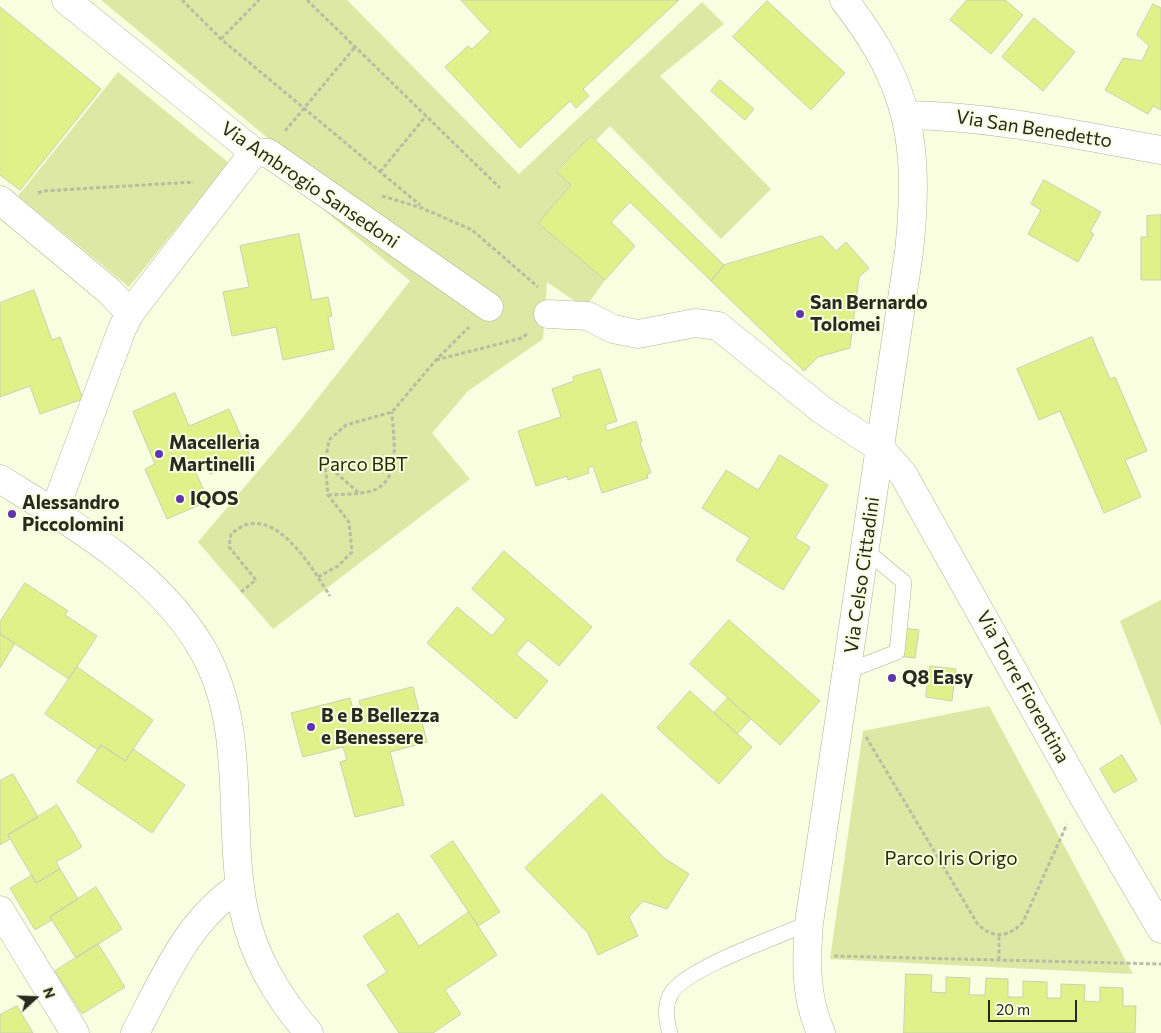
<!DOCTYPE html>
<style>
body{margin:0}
#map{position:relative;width:1161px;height:1033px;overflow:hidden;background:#f8fedf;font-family:Commissioner,sans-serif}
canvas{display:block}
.north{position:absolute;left:10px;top:973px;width:50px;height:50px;-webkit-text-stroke:4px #f8fedf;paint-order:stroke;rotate:70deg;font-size:14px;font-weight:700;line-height:20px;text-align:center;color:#282a1f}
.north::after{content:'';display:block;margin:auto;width:18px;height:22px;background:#282a1f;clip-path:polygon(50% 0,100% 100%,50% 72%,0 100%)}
.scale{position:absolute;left:988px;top:1000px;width:89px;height:22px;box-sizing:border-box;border:2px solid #282a1f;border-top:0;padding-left:6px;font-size:15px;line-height:18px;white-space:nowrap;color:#282a1f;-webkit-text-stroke:4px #f8fedf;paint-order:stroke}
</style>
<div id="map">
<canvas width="1161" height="1033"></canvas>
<div class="north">N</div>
<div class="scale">20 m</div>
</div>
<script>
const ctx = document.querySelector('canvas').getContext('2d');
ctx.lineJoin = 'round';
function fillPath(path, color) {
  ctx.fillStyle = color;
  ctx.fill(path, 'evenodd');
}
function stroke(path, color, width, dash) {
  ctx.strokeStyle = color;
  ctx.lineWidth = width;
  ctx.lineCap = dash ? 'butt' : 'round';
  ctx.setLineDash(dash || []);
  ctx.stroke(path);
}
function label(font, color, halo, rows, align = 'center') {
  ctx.font = font + ' Commissioner,sans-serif';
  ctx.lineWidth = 4;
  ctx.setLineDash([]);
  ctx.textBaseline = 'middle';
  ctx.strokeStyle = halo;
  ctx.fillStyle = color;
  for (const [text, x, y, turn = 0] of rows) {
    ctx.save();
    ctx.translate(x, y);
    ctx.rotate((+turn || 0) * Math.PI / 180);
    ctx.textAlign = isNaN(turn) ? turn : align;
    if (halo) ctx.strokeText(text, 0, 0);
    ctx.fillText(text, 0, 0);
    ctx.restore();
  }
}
const green = new Path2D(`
 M 101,0 L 347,0 L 519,174 L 702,2 L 724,24 L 660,76 L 771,189 L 721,239 L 610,126 L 596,140 L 591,136 L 557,171 L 571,185 L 538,223 L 605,280 L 585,308 L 547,282 L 543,339 L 468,391 L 432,433 L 470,479 L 273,629 L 198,542 L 296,426 L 410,281 L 274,169 L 287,154 Z
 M 118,72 L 229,163 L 129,287 L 18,196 Z
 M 1161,600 L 1161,726 L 1120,621 Z
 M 989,706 L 1133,974 L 830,959 L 863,731 Z`);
const building = new Path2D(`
 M 461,0 L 679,0 L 583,89 L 589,96 L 576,108 L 570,101 L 520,148 L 445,67 L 468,46 L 472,49 L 490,32 Z
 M 967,0 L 1005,0 L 1023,15 L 991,54 L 950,20 Z
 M 767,1 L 845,73 L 811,110 L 733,37 Z
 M 1153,4 L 1161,8 L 1161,110 L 1153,106 L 1148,114 L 1105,90 L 1123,58 L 1142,61 L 1149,46 L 1137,35 Z
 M 0,7 L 101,89 L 20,190 L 0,175 Z
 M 1034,18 L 1075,52 L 1043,91 L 1002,57 Z
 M 720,80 L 754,109 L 745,120 L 711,91 Z
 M 591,136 L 724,265 L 711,281 L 630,202 L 611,222 L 635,246 L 605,280 L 538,223 L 571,185 L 557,172 Z
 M 1044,180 L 1101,212 L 1090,232 L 1094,234 L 1078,262 L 1028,234 L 1041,210 L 1031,204 Z
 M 1161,215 L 1161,280 L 1141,280 L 1141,237 L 1147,237 L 1147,216 Z
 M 299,234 L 312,300 L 328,297 L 332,316 L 328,317 L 334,349 L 283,360 L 276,327 L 232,336 L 223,292 L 249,287 L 240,246 Z
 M 822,236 L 836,251 L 846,242 L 869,268 L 859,277 L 850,348 L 818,357 L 804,371 L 711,281 L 724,265 Z
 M 34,290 L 52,340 L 60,337 L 83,399 L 40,414 L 30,386 L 0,397 L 0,303 Z
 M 1092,337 L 1110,379 L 1115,377 L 1147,451 L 1125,460 L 1141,497 L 1104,513 L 1060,411 L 1039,420 L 1017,369 Z
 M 600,369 L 617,421 L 605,425 L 607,431 L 636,421 L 642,441 L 640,442 L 651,473 L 647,474 L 648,478 L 602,493 L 593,466 L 588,468 L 589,473 L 568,480 L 567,476 L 536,486 L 518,431 L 561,417 L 552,389 L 574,381 L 573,377 Z
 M 175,393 L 189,426 L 229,409 L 250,456 L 210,474 L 208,468 L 196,473 L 209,501 L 167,519 L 145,469 L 155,464 L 133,412 Z
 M 780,455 L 828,485 L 795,538 L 810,547 L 783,590 L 736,560 L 750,538 L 702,508 L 726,470 L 758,490 Z
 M 504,551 L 592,627 L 559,666 L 528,640 L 516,654 L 548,681 L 516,719 L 427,643 L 457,607 L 492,636 L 506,619 L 472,589 Z
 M 25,583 L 68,611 L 65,615 L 97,636 L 69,679 L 0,634 L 0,622 Z
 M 729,620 L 820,701 L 780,745 L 690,664 Z
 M 893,627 L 919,630 L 915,658 L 889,655 Z
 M 0,634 L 15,643 L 0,668 Z
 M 930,666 L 956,669 L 952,701 L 926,697 Z
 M 77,667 L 153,720 L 125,761 L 101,745 L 98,750 L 45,714 Z
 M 413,687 L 427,742 L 390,752 L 404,805 L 355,817 L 340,762 L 347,760 L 343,747 L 303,757 L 291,713 L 350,698 L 357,724 L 365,722 L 359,701 Z
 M 690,691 L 752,747 L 719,784 L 657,728 Z
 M 728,698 L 751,719 L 737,734 L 714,713 Z
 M 101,745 L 125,761 L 133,749 L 185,785 L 152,833 L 77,782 Z
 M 1122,755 L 1137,780 L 1114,793 L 1100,769 Z
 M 13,774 L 38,817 L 8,835 L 10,839 L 0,845 L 0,781 Z
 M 602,794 L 664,858 L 689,874 L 667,909 L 643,901 L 629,917 L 638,936 L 598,955 L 588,933 L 525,868 Z
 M 57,805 L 82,847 L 56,862 L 60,869 L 36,883 L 8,835 Z
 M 453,841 L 500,912 L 478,926 L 431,856 Z
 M 60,869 L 78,899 L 50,917 L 52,920 L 35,930 L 10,888 L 32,875 L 36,883 Z
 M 96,887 L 122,929 L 76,958 L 50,917 Z
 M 469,912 L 497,955 L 445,990 L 461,1014 L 433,1033 L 399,1033 L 367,985 L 387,972 L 363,936 L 398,913 L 419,946 Z
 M 98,944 L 125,987 L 82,1014 L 55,971 Z
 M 906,974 L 932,975 L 931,992 L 946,993 L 946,977 L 970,978 L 969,995 L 985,995 L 986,978 L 1008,979 L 1008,997 L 1023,997 L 1023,981 L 1047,982 L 1047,998 L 1061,998 L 1061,984 L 1085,985 L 1084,1001 L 1100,1002 L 1100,987 L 1123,988 L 1123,1006 L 1136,1006 L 1135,1033 L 904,1033 Z
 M 17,1006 L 33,1033 L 0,1033 L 0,1015 Z`);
const path = new Path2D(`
 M 182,0 L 221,39 L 420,205
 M 307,0 L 500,188
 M 221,39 L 259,0
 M 285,131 L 355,47
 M 380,172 L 426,116
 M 38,193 L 43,191 L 194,182
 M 382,196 L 422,208 L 472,230 L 538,287
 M 436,360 L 522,338 L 528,333
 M 326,464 L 359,493
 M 328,495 C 342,494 357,495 371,491 C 403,482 393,437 392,412
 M 318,577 L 338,566 L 352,552 L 349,522 L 328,495 L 325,463 L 329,440 L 346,425 L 392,412 L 436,360 L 469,327
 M 241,592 L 256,580 L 229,547 L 231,534 C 235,531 240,527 245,525 C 281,513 314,571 330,596
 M 866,737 L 977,923 C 991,939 1009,938 1023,922 L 1067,824
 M 834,956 L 1161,964
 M 999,960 L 999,936`);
const lane = new Path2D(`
 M 848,671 L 897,652 L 904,582 L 865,550
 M 670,1033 C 666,1020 664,1004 672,992 C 689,967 778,937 809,923`);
const street = new Path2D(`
 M 66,0 L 254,152 L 268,153 L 489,307
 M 906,115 C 993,116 1076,135 1161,150
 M 0,200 L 109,291 L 130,313
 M 548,314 L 588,316 L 613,329 L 638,334 L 695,323 L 718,326 L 822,410 L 881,449 L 903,474 L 1083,796 L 1161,929
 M 0,479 C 74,525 156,571 201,647 C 249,727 226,824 244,911 C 253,956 279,999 309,1033
 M 54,512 L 122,329 L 130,313 L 254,152
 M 0,910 L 75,1033
 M 135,1033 C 164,979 187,920 240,886`);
const secondary = new Path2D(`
 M 821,1033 C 805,997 806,961 809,923 L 909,252 C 920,145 911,86 844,0`);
const markers = [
 [800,314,5,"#5e35ad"],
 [159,454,5,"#5e35ad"],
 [180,499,5,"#5e35ad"],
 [12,514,5,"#5e35ad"],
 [892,678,5,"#5e35ad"],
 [311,727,5,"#5e35ad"]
];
const streetNames = [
 ["Via San Benedetto",1034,129,9],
 ["Via Ambrogio Sansedoni",310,185,34],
 ["Via Celso Cittadini",862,575,-82],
 ["Via Torre Fiorentina",1023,687,61]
];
const poiNames = [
 ["San Bernardo",810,303],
 ["Tolomei",810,325],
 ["Macelleria",169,443],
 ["Martinelli",169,465],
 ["IQOS",190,499],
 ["Alessandro",22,503],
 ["Piccolomini",22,525],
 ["Q8 Easy",902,678],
 ["B e B Bellezza",321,716],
 ["e Benessere",321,738]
];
const parkNames = [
 ["Parco BBT",363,465],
 ["Parco Iris Origo",951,859]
];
fillPath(green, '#dce8a4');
fillPath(building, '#e0f18a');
stroke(building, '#cad0b2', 1);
stroke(lane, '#aeb497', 16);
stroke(street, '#aeb497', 29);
stroke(secondary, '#aeb497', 29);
stroke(path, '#b8bda4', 3, [4, 2.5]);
stroke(lane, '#fff', 15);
stroke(street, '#fff', 28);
stroke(secondary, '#fff', 28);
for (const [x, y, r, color] of markers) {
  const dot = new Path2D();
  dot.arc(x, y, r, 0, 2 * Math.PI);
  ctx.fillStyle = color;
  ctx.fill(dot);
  stroke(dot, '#f8fedf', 2);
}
label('19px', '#282a1f', '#f8fedf', streetNames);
label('bold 19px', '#282a1f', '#f8fedf', poiNames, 'left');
label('19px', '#282d01', '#f8fedf', parkNames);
</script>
